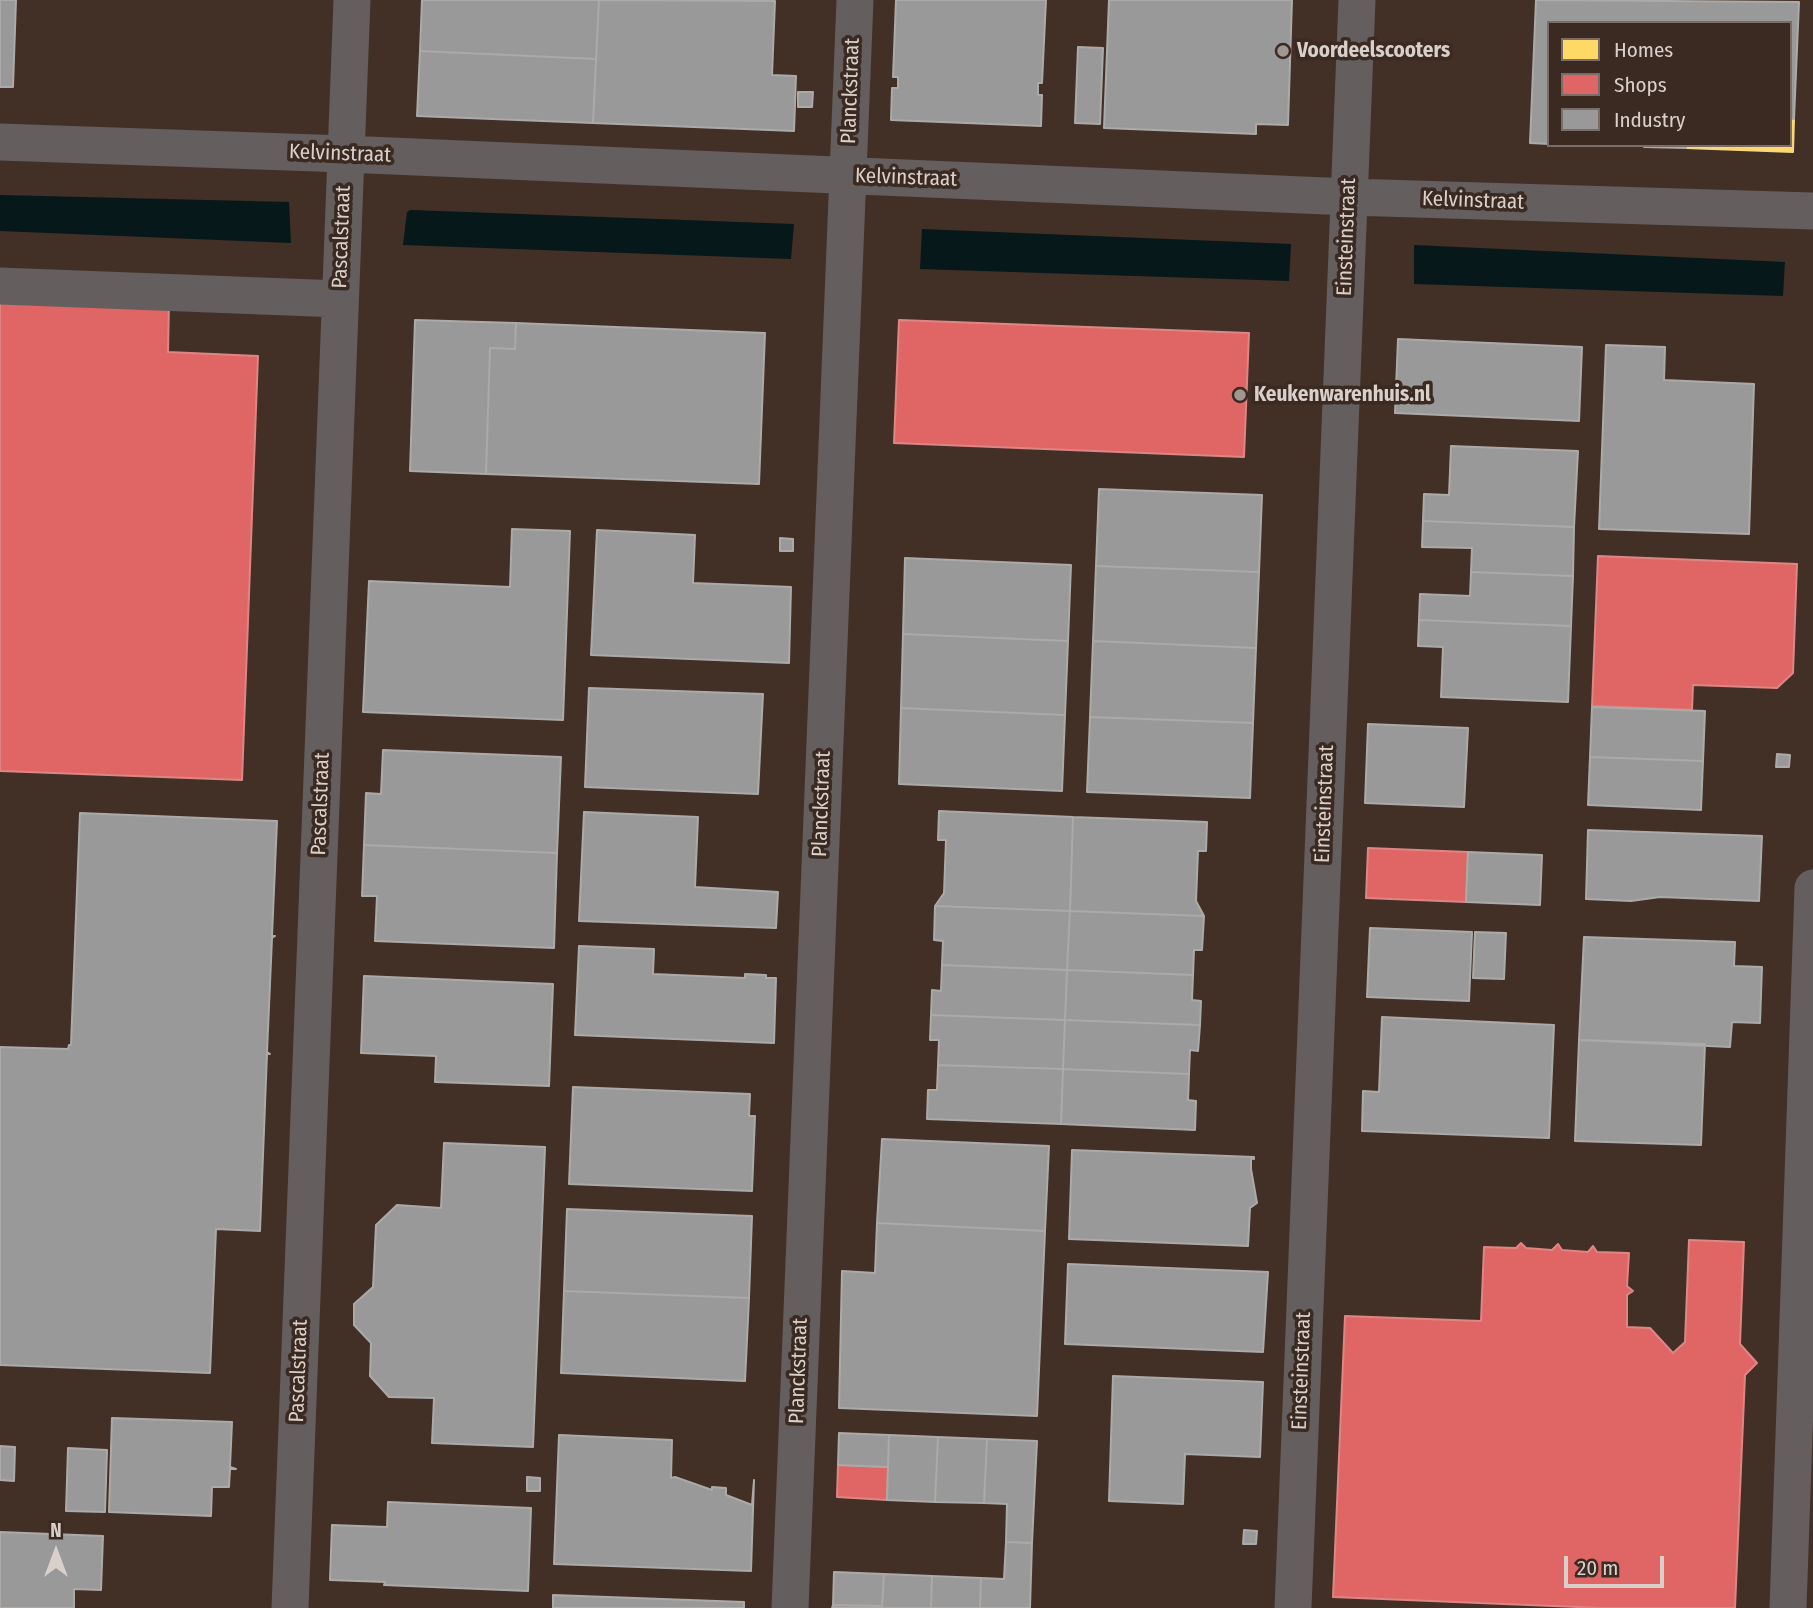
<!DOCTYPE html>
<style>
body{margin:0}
#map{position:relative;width:1813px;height:1608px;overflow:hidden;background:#342c28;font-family:"Fira Sans Condensed",sans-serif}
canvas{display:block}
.legend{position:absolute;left:1547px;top:21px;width:245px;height:126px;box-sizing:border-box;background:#3a2a22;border:2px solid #7a6c66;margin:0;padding:9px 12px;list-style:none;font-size:21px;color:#dad0cb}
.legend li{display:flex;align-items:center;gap:14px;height:35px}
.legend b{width:35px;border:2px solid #7a6c66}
.north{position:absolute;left:21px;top:1517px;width:70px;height:70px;-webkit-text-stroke:5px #3a2a22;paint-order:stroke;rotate:0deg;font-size:19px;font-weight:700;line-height:28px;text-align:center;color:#dad0cb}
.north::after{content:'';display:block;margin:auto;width:24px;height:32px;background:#dad0cb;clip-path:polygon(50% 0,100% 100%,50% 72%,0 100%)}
.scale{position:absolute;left:1564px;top:1556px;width:100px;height:32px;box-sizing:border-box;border:4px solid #dad0cb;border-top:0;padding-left:9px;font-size:21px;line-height:24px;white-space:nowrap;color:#dad0cb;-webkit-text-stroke:5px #3a2a22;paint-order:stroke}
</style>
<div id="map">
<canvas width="1813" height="1608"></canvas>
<ul class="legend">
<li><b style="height:19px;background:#ffd966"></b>Homes</li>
<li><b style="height:19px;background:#e06666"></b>Shops</li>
<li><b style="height:19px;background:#999"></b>Industry</li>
</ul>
<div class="north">N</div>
<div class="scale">20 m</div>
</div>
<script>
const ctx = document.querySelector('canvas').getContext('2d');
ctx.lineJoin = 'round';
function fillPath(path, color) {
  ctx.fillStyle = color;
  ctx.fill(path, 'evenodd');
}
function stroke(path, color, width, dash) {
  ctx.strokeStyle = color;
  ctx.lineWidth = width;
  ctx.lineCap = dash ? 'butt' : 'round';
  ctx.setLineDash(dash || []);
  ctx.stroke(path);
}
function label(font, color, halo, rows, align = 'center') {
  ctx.font = font + ' "Fira Sans Condensed",sans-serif';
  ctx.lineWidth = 7;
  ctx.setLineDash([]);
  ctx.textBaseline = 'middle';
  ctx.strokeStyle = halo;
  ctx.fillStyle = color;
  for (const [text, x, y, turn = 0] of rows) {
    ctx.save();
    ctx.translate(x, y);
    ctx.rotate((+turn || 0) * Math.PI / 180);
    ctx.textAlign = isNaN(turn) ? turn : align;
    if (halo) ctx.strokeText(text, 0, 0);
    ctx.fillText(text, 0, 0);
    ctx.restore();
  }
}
const built = new Path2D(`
 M 0,0 L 1813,0 L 1813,1608 L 0,1608 ZM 1549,23 L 1790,23 L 1790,145 L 1549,145 Z`);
const water = new Path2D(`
 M 0,195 L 289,202 L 291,243 L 0,231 Z
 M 411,210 L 794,224 L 791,259 L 403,245 L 407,212 Z
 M 922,229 L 1291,244 L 1289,281 L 920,269 Z
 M 1414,245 L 1785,262 L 1783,296 L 1414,284 Z`);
const homes = new Path2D(`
 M 1790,119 L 1794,119 L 1793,152 L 1686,148 L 1686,145 L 1790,145 Z`);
const shops = new Path2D(`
 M 0,296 L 169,303 L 168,352 L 258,356 L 242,780 L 0,771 Z
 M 899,320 L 1249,333 L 1244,457 L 894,443 Z
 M 1598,556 L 1797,564 L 1793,673 L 1777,688 L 1693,685 L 1692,710 L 1592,706 Z
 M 1368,848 L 1468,852 L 1466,902 L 1366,898 Z
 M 1689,1240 L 1744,1242 L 1740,1344 L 1757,1363 L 1745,1375 L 1735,1608 L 1601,1608 L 1333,1597 L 1345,1316 L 1481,1321 L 1484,1247 L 1516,1248 L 1521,1243 L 1526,1248 L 1552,1250 L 1558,1244 L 1562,1250 L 1588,1252 L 1593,1246 L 1597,1252 L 1629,1253 L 1627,1286 L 1633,1291 L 1627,1295 L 1627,1327 L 1650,1328 L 1673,1353 L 1685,1342 Z
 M 838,1465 L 888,1467 L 887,1500 L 837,1497 Z`);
const industry = new Path2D(`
 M 0,0 L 16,0 L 13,87 L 0,87 Z
 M 422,0 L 599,0 L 596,59 L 420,51 Z
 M 599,0 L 775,1 L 772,75 L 796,76 L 794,131 L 593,123 Z
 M 896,0 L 1046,0 L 1042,83 L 1038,83 L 1038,95 L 1042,95 L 1041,126 L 891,120 L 892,88 L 898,88 L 898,77 L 893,77 Z
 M 1109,0 L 1292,0 L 1288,125 L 1256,124 L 1256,134 L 1104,128 Z
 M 1536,0 L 1799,2 L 1794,119 L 1790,119 L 1790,23 L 1549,23 L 1549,144 L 1530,143 Z
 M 1078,47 L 1103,48 L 1100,124 L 1075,123 Z
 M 420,51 L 596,59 L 593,123 L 417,116 Z
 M 798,92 L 813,92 L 812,107 L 798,107 Z
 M 1644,145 L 1686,145 L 1686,148 L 1644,147 Z
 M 415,320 L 516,323 L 515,349 L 490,348 L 486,474 L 410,471 Z
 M 516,323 L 765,333 L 759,484 L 486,474 L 490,348 L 515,349 Z
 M 1398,339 L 1582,347 L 1579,421 L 1395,413 Z
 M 1606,345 L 1665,347 L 1664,380 L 1754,384 L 1749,534 L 1599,529 Z
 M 1451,446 L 1578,451 L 1574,527 L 1423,521 L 1424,494 L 1449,495 Z
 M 1099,489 L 1262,495 L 1259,572 L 1096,566 Z
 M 1423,521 L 1574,527 L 1573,576 L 1471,572 L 1472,548 L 1422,547 Z
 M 512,529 L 570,531 L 563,720 L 363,712 L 369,581 L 510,587 Z
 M 597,530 L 695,535 L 693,583 L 791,587 L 789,663 L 591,655 Z
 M 780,538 L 793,539 L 793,551 L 780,551 Z
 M 905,558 L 1071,565 L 1068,641 L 903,634 Z
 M 1096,566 L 1259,572 L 1256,648 L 1093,641 Z
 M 1471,572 L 1573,576 L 1571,626 L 1419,620 L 1420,594 L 1470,596 Z
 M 1419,620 L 1571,626 L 1568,702 L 1441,697 L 1443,647 L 1418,646 Z
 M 903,634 L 1068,641 L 1065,715 L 901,708 Z
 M 1093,641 L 1256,648 L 1253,723 L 1090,717 Z
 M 589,688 L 763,694 L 758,794 L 585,787 Z
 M 1592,707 L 1705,711 L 1703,761 L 1590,757 Z
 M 901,708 L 1065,715 L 1062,791 L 899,784 Z
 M 1090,717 L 1253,723 L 1250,798 L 1087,792 Z
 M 1368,724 L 1468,728 L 1464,807 L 1365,803 Z
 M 383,750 L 561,757 L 557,853 L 364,845 L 366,793 L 381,794 Z
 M 1777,754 L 1790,755 L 1789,767 L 1776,767 Z
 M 1590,757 L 1703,761 L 1701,810 L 1588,805 Z
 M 939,811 L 1073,817 L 1070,911 L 935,906 L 944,893 L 946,840 L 938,840 Z
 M 584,812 L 698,817 L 695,887 L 778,892 L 776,928 L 579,921 Z
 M 80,813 L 277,821 L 272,936 L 275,936 L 272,938 L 267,1052 L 270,1054 L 267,1054 L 260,1231 L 216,1229 L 210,1373 L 0,1365 L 0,1047 L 68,1049 L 69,1045 L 71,1045 Z
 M 1073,817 L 1207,822 L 1206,851 L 1198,851 L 1196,901 L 1204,916 L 1070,911 Z
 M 1588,830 L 1762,836 L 1759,901 L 1660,897 L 1631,901 L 1586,899 Z
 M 364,845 L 557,853 L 554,948 L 375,941 L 377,896 L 362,896 Z
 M 1468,852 L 1542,855 L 1540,905 L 1466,902 Z
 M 935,906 L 1070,911 L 1067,970 L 942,965 L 943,941 L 934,940 Z
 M 1070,911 L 1204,916 L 1202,950 L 1194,950 L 1193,975 L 1067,970 Z
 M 1370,928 L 1472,932 L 1469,1001 L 1367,997 Z
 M 1475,932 L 1506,933 L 1504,979 L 1473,978 Z
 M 1584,937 L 1735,942 L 1734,966 L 1762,967 L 1760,1023 L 1732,1022 L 1730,1047 L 1579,1040 Z
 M 579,946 L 654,949 L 653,974 L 745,978 L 745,974 L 766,975 L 766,978 L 776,978 L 774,1043 L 575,1035 Z
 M 942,965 L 1067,970 L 1065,1020 L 931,1015 L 932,990 L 941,991 Z
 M 1067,970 L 1193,975 L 1192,1000 L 1201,1001 L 1200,1025 L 1065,1020 Z
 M 364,976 L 553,984 L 549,1086 L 435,1082 L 436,1056 L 361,1053 Z
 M 931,1015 L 1065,1020 L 1063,1069 L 938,1065 L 939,1040 L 930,1040 Z
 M 1382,1017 L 1554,1025 L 1549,1138 L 1362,1131 L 1363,1091 L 1379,1092 Z
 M 1065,1020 L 1200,1025 L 1198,1051 L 1190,1050 L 1189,1074 L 1063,1069 Z
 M 1579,1040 L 1705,1044 L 1701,1145 L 1575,1141 Z
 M 938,1065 L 1063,1069 L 1061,1124 L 927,1119 L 928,1090 L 937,1090 Z
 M 1063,1069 L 1189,1074 L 1188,1100 L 1196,1101 L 1195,1130 L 1061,1124 Z
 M 573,1087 L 750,1094 L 749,1116 L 755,1116 L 752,1191 L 569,1184 Z
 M 882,1139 L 1049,1146 L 1045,1231 L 877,1223 Z
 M 444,1143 L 545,1147 L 533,1447 L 432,1443 L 434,1398 L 389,1397 L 370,1376 L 371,1343 L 354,1325 L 354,1304 L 373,1287 L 376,1225 L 397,1205 L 441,1208 Z
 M 1072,1150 L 1254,1157 L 1254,1159 L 1251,1158 L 1251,1169 L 1257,1203 L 1250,1208 L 1248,1246 L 1069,1239 Z
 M 567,1209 L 752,1216 L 749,1298 L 564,1291 Z
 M 877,1223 L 1045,1231 L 1037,1416 L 839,1408 L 842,1271 L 875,1273 Z
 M 1068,1264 L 1268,1272 L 1263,1352 L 1065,1344 Z
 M 564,1291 L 749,1298 L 745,1381 L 561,1373 Z
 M 1113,1376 L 1263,1382 L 1260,1457 L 1185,1454 L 1183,1504 L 1109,1501 Z
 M 112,1418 L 232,1422 L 230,1467 L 236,1469 L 230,1469 L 229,1487 L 212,1487 L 211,1516 L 109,1512 Z
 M 839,1433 L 889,1435 L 888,1467 L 838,1465 Z
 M 559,1435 L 672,1440 L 671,1478 L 675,1477 L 712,1490 L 712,1487 L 726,1488 L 726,1495 L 752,1505 L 754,1480 L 751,1571 L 554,1564 Z
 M 889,1435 L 938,1437 L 935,1502 L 887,1500 Z
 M 938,1437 L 987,1439 L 984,1503 L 935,1502 Z
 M 987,1439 L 1037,1441 L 1032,1543 L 1006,1542 L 1007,1504 L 984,1503 Z
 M 0,1446 L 15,1447 L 14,1481 L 0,1480 Z
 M 68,1448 L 107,1450 L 105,1512 L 66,1511 Z
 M 527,1477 L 540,1478 L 540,1491 L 527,1491 Z
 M 388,1502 L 531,1508 L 528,1591 L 384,1585 L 385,1582 L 330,1580 L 332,1525 L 387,1527 Z
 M 1244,1530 L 1257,1531 L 1256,1544 L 1243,1544 Z
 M 0,1532 L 103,1536 L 101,1590 L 74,1589 L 74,1608 L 0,1608 Z
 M 1006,1542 L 1032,1543 L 1030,1608 L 980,1608 L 981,1578 L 1004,1579 Z
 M 834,1572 L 884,1574 L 882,1606 L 833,1605 Z
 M 884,1574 L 932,1576 L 931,1608 L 882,1608 Z
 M 932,1576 L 981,1578 L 980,1608 L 931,1608 Z
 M 553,1595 L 744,1602 L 744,1608 L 553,1608 Z
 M 833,1605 L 882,1606 L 882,1608 L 832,1608 Z`);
const minor = new Path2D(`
 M 0,142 L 345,154 L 1349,197 L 1813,211
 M 0,286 L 340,299
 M 290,1608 L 352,0
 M 790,1608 L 855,0
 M 1293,1608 L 1357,0
 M 1788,1608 L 1813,888`);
const markers = [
 [1283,51,7,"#a09792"],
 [1240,395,7,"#a09792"]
];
const poiNames = [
 ["Voordeelscooters",1297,51],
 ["Keukenwarenhuis.nl",1254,395]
];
const streetNames = [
 ["Planckstraat",851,91,-88],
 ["Kelvinstraat",340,154,2],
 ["Kelvinstraat",906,178,2],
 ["Kelvinstraat",1473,201,2],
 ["Pascalstraat",342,237,-88],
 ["Einsteinstraat",1347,237,-88],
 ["Pascalstraat",321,804,-88],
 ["Planckstraat",822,804,-88],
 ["Einsteinstraat",1325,804,-88],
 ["Pascalstraat",299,1371,-88],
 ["Planckstraat",799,1371,-88],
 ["Einsteinstraat",1302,1371,-88]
];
fillPath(built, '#422f25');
fillPath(water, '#06181a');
fillPath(homes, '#ffd966');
stroke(homes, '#f4d684', 2);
fillPath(shops, '#e06666');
stroke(shops, '#de8684', 2);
fillPath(industry, '#999');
stroke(industry, '#acaaa8', 2);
stroke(minor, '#645e5e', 37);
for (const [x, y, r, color] of markers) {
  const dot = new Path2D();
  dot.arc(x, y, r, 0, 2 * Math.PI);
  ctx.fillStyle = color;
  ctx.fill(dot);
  stroke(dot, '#3a2a22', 2.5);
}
label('bold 21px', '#dad0cb', '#3a2a22', poiNames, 'left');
label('21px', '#dad0cb', '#3a2a22', streetNames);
</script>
